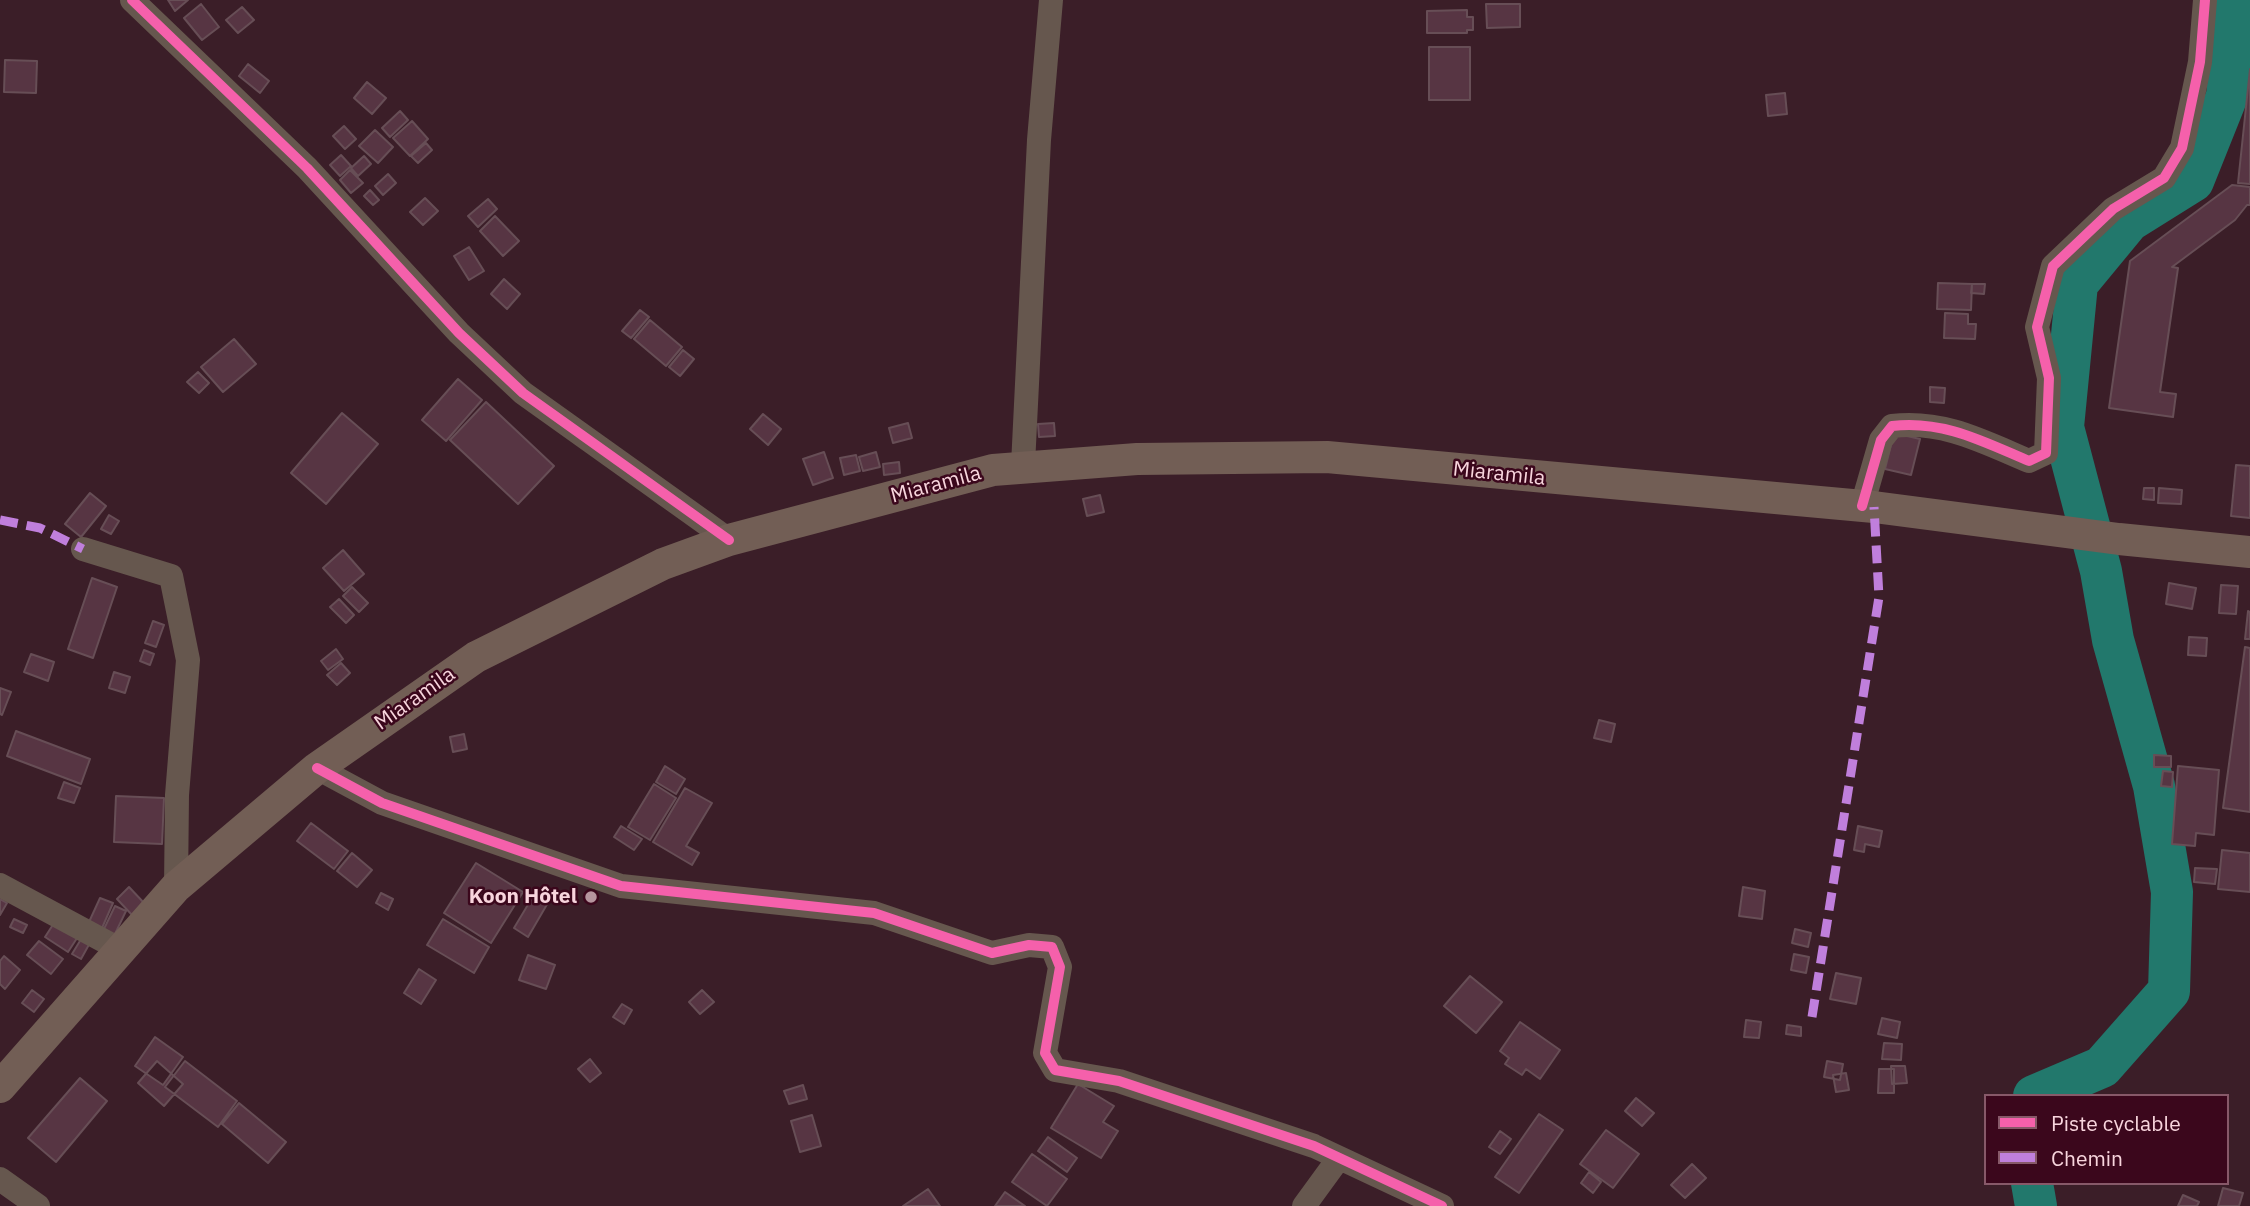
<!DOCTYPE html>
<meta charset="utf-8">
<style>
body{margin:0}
#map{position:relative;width:2250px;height:1206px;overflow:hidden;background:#3b1e28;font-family:"IBM Plex Sans",sans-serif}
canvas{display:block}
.legend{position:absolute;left:1984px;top:1094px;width:245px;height:91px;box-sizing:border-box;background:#3b071c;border:2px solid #875969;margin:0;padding:9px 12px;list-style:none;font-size:21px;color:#f8d5dd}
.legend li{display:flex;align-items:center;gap:14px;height:35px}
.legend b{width:35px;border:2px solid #875969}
</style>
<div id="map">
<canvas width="2250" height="1206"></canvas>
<ul class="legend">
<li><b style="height:9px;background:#f560ab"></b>Piste cyclable</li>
<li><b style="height:9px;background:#c07fdc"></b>Chemin</li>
</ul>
</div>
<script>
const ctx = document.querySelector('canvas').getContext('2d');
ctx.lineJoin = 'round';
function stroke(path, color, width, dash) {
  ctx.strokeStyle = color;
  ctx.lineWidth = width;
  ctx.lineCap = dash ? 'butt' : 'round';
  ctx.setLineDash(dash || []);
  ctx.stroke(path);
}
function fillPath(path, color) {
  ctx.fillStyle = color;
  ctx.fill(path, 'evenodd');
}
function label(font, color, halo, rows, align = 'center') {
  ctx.font = font + ' "IBM Plex Sans",sans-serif';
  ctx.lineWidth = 5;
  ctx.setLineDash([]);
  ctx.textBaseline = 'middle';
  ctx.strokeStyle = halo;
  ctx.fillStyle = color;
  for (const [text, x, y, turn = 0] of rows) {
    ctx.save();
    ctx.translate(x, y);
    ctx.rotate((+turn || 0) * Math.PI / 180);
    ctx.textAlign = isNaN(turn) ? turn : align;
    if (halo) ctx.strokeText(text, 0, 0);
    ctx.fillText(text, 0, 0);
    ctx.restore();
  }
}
const river = new Path2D(`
 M 2034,1096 L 2102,1067 L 2169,991 L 2172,892 L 2154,786 L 2113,640 L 2101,571 L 2063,427 L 2077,284 L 2129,221 L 2193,181 L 2227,96 L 2236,0
 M 2032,1183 L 2036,1206`);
const building = new Path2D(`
 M 168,0 L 188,0 L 175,11 Z
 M 201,4 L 219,27 L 202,40 L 184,18 Z
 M 1486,4 L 1520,4 L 1520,27 L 1487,28 Z
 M 242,7 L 254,20 L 238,33 L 226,20 Z
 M 1467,10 L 1467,17 L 1473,17 L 1473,30 L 1467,30 L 1467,33 L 1427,33 L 1427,11 Z
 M 1429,47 L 1470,47 L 1470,100 L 1429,100 Z
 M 5,60 L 37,61 L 36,93 L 4,92 Z
 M 248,64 L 269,81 L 260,93 L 239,76 Z
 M 2250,69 L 2250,184 L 2238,183 Z
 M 367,82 L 386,98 L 372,114 L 354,98 Z
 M 1785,93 L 1787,114 L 1768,116 L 1766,95 Z
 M 400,111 L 408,120 L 390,137 L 382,128 Z
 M 412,121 L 428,139 L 410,156 L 393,138 Z
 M 344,126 L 356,139 L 345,149 L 333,136 Z
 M 375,130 L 393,147 L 378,163 L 359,146 Z
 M 426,143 L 432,150 L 418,163 L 411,156 Z
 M 341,155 L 351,166 L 340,176 L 330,165 Z
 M 364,156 L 371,164 L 358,176 L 351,168 Z
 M 350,170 L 363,183 L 351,193 L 340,180 Z
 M 388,174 L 396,183 L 383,195 L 375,186 Z
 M 2232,185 L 2250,187 L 2250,205 L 2247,205 L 2235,220 L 2172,267 L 2178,268 L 2160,392 L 2176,394 L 2173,417 L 2109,408 L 2130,261 Z
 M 370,190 L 379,200 L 373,205 L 364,196 Z
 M 425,198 L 438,211 L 423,225 L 410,212 Z
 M 488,199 L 497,209 L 478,227 L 468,216 Z
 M 495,216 L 519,241 L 503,256 L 480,231 Z
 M 469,247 L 484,271 L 469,280 L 454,256 Z
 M 504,279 L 520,294 L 507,309 L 491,294 Z
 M 1938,283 L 1972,284 L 1971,310 L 1937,309 Z
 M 1972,284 L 1985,284 L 1984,294 L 1971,293 Z
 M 640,310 L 649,317 L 631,338 L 622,331 Z
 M 1945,313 L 1968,314 L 1968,324 L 1976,324 L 1975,339 L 1944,338 Z
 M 650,320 L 682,347 L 666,366 L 634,339 Z
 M 234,339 L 256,364 L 223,392 L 201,367 Z
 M 683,350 L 694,359 L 680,376 L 669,367 Z
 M 198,372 L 209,383 L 199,393 L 187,382 Z
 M 458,379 L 482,400 L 446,441 L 422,420 Z
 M 1930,387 L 1945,388 L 1944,403 L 1930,402 Z
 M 486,402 L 554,466 L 518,504 L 450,440 Z
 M 342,413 L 378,444 L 326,504 L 291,473 Z
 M 763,414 L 781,429 L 768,445 L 750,429 Z
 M 908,423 L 912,438 L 893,443 L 889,428 Z
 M 1054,423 L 1055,436 L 1039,437 L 1038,424 Z
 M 1894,433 L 1920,439 L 1911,475 L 1885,469 Z
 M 824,452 L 833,478 L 813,485 L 803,459 Z
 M 876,452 L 880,467 L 863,471 L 859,457 Z
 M 856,455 L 860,471 L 844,475 L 840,458 Z
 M 899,462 L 900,473 L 884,475 L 883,464 Z
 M 2236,465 L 2250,466 L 2250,518 L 2231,516 Z
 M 2144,488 L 2154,488 L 2154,500 L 2143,499 Z
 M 2159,488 L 2182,490 L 2181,504 L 2158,503 Z
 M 90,493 L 106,506 L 81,537 L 65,524 Z
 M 1100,495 L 1104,512 L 1087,516 L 1083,499 Z
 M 109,515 L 119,521 L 111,534 L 101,529 Z
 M 343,550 L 364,574 L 344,591 L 323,568 Z
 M 92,578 L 117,587 L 93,658 L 68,649 Z
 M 2169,583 L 2196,588 L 2192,609 L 2166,604 Z
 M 2221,585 L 2238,586 L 2236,614 L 2219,613 Z
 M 352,587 L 368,603 L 359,612 L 343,596 Z
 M 339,599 L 354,615 L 346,623 L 330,607 Z
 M 2248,611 L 2250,612 L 2250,639 L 2245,639 Z
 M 153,621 L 164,625 L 156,647 L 145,643 Z
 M 2189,637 L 2207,638 L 2206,656 L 2188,655 Z
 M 2245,647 L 2250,648 L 2250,812 L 2223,808 Z
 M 336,649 L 343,659 L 328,670 L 321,661 Z
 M 144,650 L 154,654 L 150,665 L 140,661 Z
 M 31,654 L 54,662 L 48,681 L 24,672 Z
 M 341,663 L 350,673 L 337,685 L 327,675 Z
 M 114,672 L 130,677 L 125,693 L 109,688 Z
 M 0,688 L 11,692 L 2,715 L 0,714 Z
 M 1599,720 L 1615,724 L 1611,742 L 1594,738 Z
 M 16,731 L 90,759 L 81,784 L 7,756 Z
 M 464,734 L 467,749 L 453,752 L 450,737 Z
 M 2154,755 L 2171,756 L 2171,767 L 2154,767 Z
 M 665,766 L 685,779 L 676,794 L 656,782 Z
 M 2178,766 L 2219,770 L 2214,835 L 2196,833 L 2195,846 L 2172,844 Z
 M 2163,771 L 2173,772 L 2172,787 L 2161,786 Z
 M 64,782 L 80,788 L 74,803 L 58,798 Z
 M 654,784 L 676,798 L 650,840 L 628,827 Z
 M 685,788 L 712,803 L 686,846 L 699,853 L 692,865 L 653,842 Z
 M 116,796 L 164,798 L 162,844 L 114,842 Z
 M 311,823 L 348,851 L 334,869 L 297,841 Z
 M 621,826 L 642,839 L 634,850 L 614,837 Z
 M 1858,826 L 1882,831 L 1879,847 L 1865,844 L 1864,852 L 1854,850 Z
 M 2222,850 L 2250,853 L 2250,892 L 2218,889 Z
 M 352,853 L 372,870 L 357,887 L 337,871 Z
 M 476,863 L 523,892 L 491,943 L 444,913 Z
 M 2195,868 L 2217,869 L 2215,884 L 2194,882 Z
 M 129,887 L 145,904 L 133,916 L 117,899 Z
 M 1743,887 L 1765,891 L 1762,919 L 1739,916 Z
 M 381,893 L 393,899 L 388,910 L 376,903 Z
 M 535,893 L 549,901 L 528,937 L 514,928 Z
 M 100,898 L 113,903 L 102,928 L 89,922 Z
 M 0,899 L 7,903 L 0,915 Z
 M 115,906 L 126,911 L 114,936 L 103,931 Z
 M 14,919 L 27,925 L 23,933 L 10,927 Z
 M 443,919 L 489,947 L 474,973 L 427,945 Z
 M 56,920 L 79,935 L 68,952 L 45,937 Z
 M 1795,929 L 1811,933 L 1808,947 L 1792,943 Z
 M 83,936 L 91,941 L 81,959 L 72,954 Z
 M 39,941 L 63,959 L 51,974 L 27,955 Z
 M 1794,954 L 1809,957 L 1806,973 L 1791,970 Z
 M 528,955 L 555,965 L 546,989 L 519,980 Z
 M 4,956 L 20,970 L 5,989 L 0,984 L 0,961 Z
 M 419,969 L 436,980 L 421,1004 L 404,993 Z
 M 1836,973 L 1861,978 L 1856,1004 L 1830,999 Z
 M 1470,976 L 1502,1002 L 1476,1033 L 1444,1006 Z
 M 32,990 L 44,999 L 34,1012 L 22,1003 Z
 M 702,990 L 714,1002 L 700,1014 L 689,1002 Z
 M 622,1004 L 632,1010 L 624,1024 L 613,1017 Z
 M 1882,1018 L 1900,1022 L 1897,1038 L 1878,1034 Z
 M 1746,1020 L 1761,1022 L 1759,1038 L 1744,1037 Z
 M 1520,1022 L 1560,1050 L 1540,1079 L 1526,1069 L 1522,1075 L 1505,1064 L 1509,1058 L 1500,1051 Z
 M 1787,1025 L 1801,1027 L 1801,1036 L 1786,1034 Z
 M 155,1037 L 183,1057 L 163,1085 L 135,1066 Z
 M 1884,1043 L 1902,1044 L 1901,1060 L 1882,1059 Z
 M 590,1059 L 601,1073 L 590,1082 L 578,1069 Z
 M 157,1061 L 183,1084 L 164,1106 L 138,1083 Z
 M 185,1061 L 237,1101 L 218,1127 L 165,1087 Z
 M 1827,1061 L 1843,1064 L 1840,1080 L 1824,1077 Z
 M 1891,1066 L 1905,1066 L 1907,1083 L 1892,1084 Z
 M 1879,1069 L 1894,1069 L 1894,1093 L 1878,1093 Z
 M 1846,1073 L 1849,1090 L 1836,1092 L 1833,1075 Z
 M 80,1078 L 107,1101 L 56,1162 L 28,1138 Z
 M 1078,1084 L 1114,1106 L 1103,1122 L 1118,1131 L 1101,1158 L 1051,1128 Z
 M 803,1085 L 807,1099 L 789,1104 L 784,1091 Z
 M 1636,1098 L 1654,1113 L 1642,1126 L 1625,1111 Z
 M 239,1103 L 286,1142 L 268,1163 L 222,1124 Z
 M 1539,1114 L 1563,1130 L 1519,1193 L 1495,1177 Z
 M 812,1115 L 821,1146 L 800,1152 L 791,1121 Z
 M 1606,1130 L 1639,1154 L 1613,1188 L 1580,1164 Z
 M 1500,1131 L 1511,1139 L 1500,1154 L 1489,1147 Z
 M 1048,1137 L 1077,1158 L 1067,1172 L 1038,1151 Z
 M 1032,1154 L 1067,1179 L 1047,1206 L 1012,1182 Z
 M 1692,1164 L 1706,1178 L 1685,1198 L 1671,1185 Z
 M 1589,1172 L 1601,1182 L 1593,1193 L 1581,1183 Z
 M 2223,1188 L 2243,1193 L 2239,1206 L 2218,1206 Z
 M 928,1189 L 940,1206 L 903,1206 Z
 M 1005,1192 L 1025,1206 L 995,1206 Z
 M 2183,1195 L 2199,1202 L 2197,1206 L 2178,1206 Z`);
const minor = new Path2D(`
 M 132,0 L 307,168 L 459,333 L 523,393 L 729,540
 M 1023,465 L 1039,140 L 1051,0
 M 1862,506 L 1881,440 L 1892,426 C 1943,420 1982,441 2029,461 L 2046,453 L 2049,378 L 2037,327 L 2053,266 L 2113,209 L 2164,178 L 2182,148 L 2200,62 L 2205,0
 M 83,549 L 171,576 L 188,660 L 177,795 L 176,887
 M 317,768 L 382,803 L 621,886 L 874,913 L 992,953 L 1029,945 L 1052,947 L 1060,967 L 1045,1053 L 1055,1070 L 1119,1081 L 1314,1146 L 1442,1206
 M 0,885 L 121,950
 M 0,1179 L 38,1206
 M 1304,1206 L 1339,1158`);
const major = new Path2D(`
 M 0,1087 L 176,887 L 317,768 L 476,657 L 663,564 L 729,540 L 993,470 L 1137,459 L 1327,457 L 1874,507 L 2119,539 L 2250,552`);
const quiet = new Path2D(`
 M 0,520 L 40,528 L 83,549
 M 1812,1017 L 1879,597 L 1874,507`);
const cycleway = new Path2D(`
 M 132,0 L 307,168 L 459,333 L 523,393 L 729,540
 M 1862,506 L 1881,440 L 1892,426 C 1943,420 1982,441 2029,461 L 2046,453 L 2049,378 L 2037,327 L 2053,266 L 2113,209 L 2164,178 L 2182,148 L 2200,62 L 2205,0
 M 317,768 L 382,803 L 621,886 L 874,913 L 992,953 L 1029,945 L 1052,947 L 1060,967 L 1045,1053 L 1055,1070 L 1119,1081 L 1314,1146 L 1442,1206`);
const markers = [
 [591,897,7,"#b6959e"]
];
const streetNames = [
 ["Miaramila",1499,474,6],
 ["Miaramila",936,485,-15],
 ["Miaramila",415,699,-35]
];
const poiNames = [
 ["Koon Hôtel",577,897]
];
stroke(river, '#22786c', 42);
fillPath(building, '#573543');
stroke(building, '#674e56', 2);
stroke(minor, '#66574e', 24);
stroke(major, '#725e55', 32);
stroke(quiet, '#c07fdc', 9, [18, 9]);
stroke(cycleway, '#f560ab', 10);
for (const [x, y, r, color] of markers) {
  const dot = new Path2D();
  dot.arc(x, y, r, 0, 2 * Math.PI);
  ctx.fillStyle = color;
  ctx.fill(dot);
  stroke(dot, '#3b071c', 2.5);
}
label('21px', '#f8d5dd', '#3b071c', streetNames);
label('bold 21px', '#f8d5dd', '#3b071c', poiNames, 'right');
</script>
